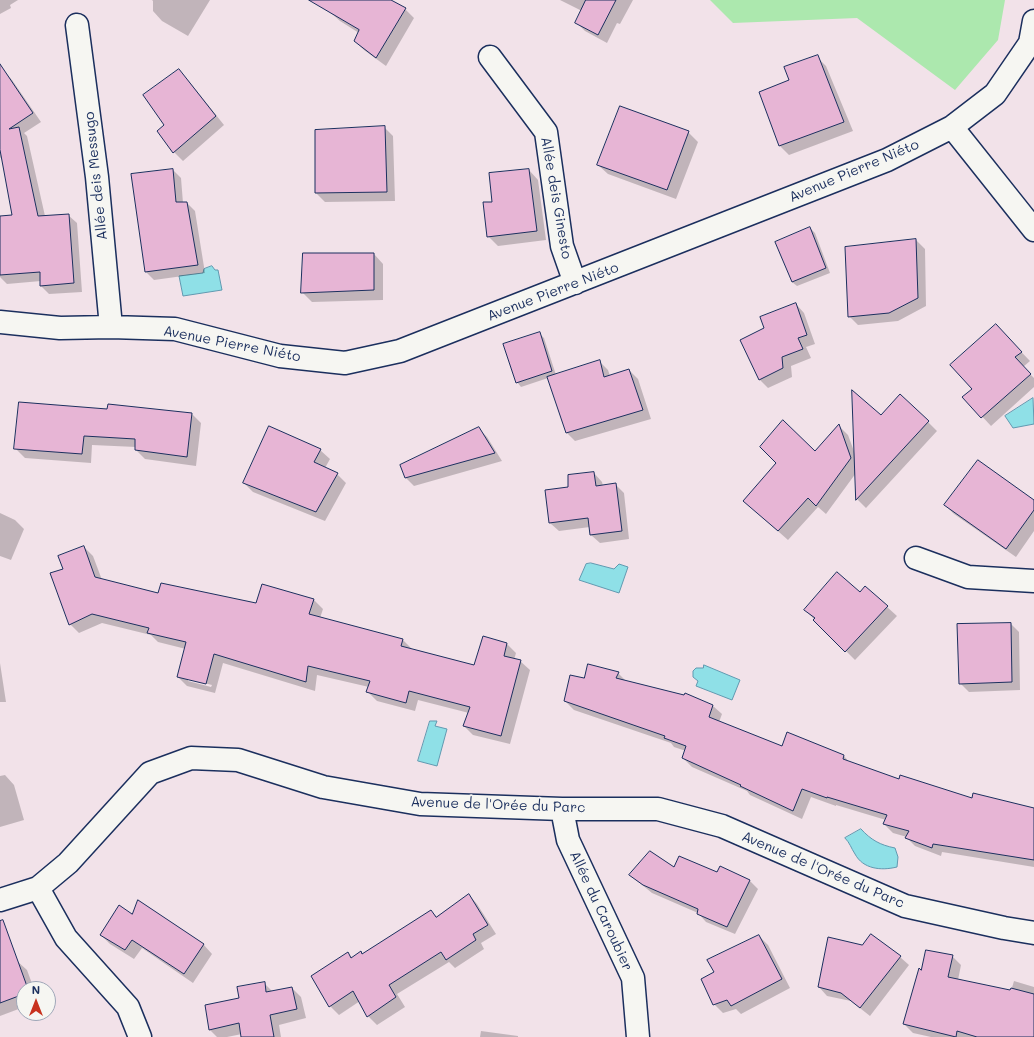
<!DOCTYPE html>
<meta charset="utf-8">
<style>
body{margin:0}
#map{position:relative;width:1034px;height:1037px;overflow:hidden;background:#f2e2e9;font-family:Mali,sans-serif}
canvas{display:block}
.north{position:absolute;left:16px;top:981px;width:40px;height:40px;box-sizing:border-box;background:#f6f6f2;border:1px solid #9ea6b7;border-radius:50%;rotate:0deg;font-size:11px;font-weight:700;line-height:16px;text-align:center;color:#1b2f5e}
.north::after{content:'';display:block;margin:auto;width:14px;height:18px;background:#c8321e;clip-path:polygon(50% 0,100% 100%,50% 72%,0 100%)}
</style>
<div id="map">
<canvas width="1034" height="1037"></canvas>
<div class="north">N</div>
</div>
<script>
const ctx = document.querySelector('canvas').getContext('2d');
ctx.lineJoin = 'round';
function fillPath(path, color) {
  ctx.fillStyle = color;
  ctx.fill(path, 'evenodd');
}
function stroke(path, color, width, dash) {
  ctx.strokeStyle = color;
  ctx.lineWidth = width;
  ctx.lineCap = dash ? 'butt' : 'round';
  ctx.setLineDash(dash || []);
  ctx.stroke(path);
}
function label(font, color, halo, rows, align = 'center') {
  ctx.font = font + ' Mali,sans-serif';
  ctx.lineWidth = 3.5;
  ctx.setLineDash([]);
  ctx.textBaseline = 'middle';
  ctx.strokeStyle = halo;
  ctx.fillStyle = color;
  for (const [text, x, y, turn = 0] of rows) {
    ctx.save();
    ctx.translate(x, y);
    ctx.rotate((+turn || 0) * Math.PI / 180);
    ctx.textAlign = isNaN(turn) ? turn : align;
    if (halo) ctx.strokeText(text, 0, 0);
    ctx.fillText(text, 0, 0);
    ctx.restore();
  }
}
const green = new Path2D(`
 M 710,0 L 1005,0 L 998,40 L 955,90 L 857,18 L 733,23 Z`);
const water = new Path2D(`
 M 212,266 L 215,270 L 218,270 L 222,290 L 183,296 L 179,276 L 203,273 L 204,269 Z
 M 1033,398 L 1034,424 L 1013,428 L 1005,416 Z
 M 591,563 L 614,569 L 619,564 L 628,567 L 619,593 L 579,580 L 586,564 Z
 M 704,665 L 740,680 L 732,700 L 696,686 L 698,681 L 693,677 L 693,671 L 696,668 L 703,668 Z
 M 430,721 L 437,721 L 435,726 L 447,729 L 437,766 L 418,761 Z
 M 861,829 C 871,840 880,845 895,848 L 898,857 L 897,867 C 881,871 863,869 855,854 C 851,848 850,843 845,838 Z`);
const shadow = new Path2D(`
 M 0,0 L 18,0 L 10,5 L 11,8 L 0,14 Z
 M 152,0 L 210,0 L 188,36 L 162,21 L 153,11 L 153,1 Z
 M 340,0 L 389,0 L 405,9 L 414,18 L 386,66 L 364,50 L 355,41 L 359,33 L 340,21 L 331,13 Z
 M 560,0 L 633,0 L 620,24 L 617,23 L 607,43 L 585,31 L 576,22 L 582,11 Z
 M 817,57 L 826,66 L 853,131 L 789,155 L 780,146 L 760,92 L 790,80 Z
 M 178,70 L 188,80 L 224,125 L 183,161 L 174,152 L 165,125 Z
 M 4,71 L 12,80 L 41,122 L 24,133 L 27,136 L 45,216 L 68,215 L 77,223 L 82,292 L 49,294 L 41,286 L 41,281 L 7,284 L 0,277 L 0,217 L 18,216 L 2,157 L 0,158 L 0,74 Z
 M 384,127 L 393,136 L 395,201 L 325,202 L 316,193 Z
 M 688,132 L 698,142 L 676,199 L 608,174 L 598,165 Z
 M 173,170 L 181,178 L 183,203 L 187,203 L 195,211 L 205,273 L 154,280 L 146,272 L 132,175 Z
 M 529,170 L 538,180 L 546,240 L 498,246 L 488,236 L 493,203 Z
 M 810,228 L 815,233 L 830,273 L 797,286 L 792,282 Z
 M 916,240 L 925,249 L 926,306 L 898,321 L 858,325 L 849,316 L 846,248 Z
 M 374,254 L 383,264 L 383,300 L 312,302 L 302,292 Z
 M 796,304 L 804,313 L 815,344 L 806,347 L 811,358 L 791,366 L 792,377 L 768,388 L 760,380 L 741,340 L 765,329 Z
 M 539,333 L 544,338 L 556,375 L 600,362 L 608,370 L 610,376 L 629,370 L 638,379 L 651,419 L 575,441 L 566,432 L 548,378 L 521,387 L 517,382 Z
 M 1005,335 L 1030,361 L 1023,367 L 1034,378 L 1034,387 L 991,426 L 964,397 L 973,389 Z
 M 108,410 L 192,414 L 201,423 L 196,466 L 145,459 L 136,450 L 136,447 L 92,445 L 91,463 L 25,458 L 16,449 Z
 M 881,416 L 928,422 L 937,431 L 866,508 L 857,499 L 856,473 L 826,514 L 818,507 L 788,540 L 754,510 L 815,452 L 839,426 L 848,435 L 855,454 Z
 M 270,428 L 320,450 L 330,459 L 325,468 L 337,474 L 346,483 L 325,521 L 253,492 L 244,483 Z
 M 479,429 L 487,437 L 502,461 L 414,486 L 406,478 L 401,465 Z
 M 594,473 L 602,482 L 603,486 L 615,484 L 624,493 L 629,539 L 600,543 L 591,535 L 590,527 L 559,531 L 550,523 L 546,491 L 569,488 Z
 M 1034,501 L 1034,531 L 1016,557 L 954,514 L 945,505 Z
 M 0,513 L 15,520 L 24,529 L 11,560 L 0,556 Z
 M 84,547 L 93,556 L 102,580 L 159,594 L 256,604 L 314,600 L 323,609 L 320,618 L 403,640 L 412,649 L 475,666 L 483,637 L 507,644 L 516,653 L 514,660 L 520,661 L 530,670 L 510,744 L 473,735 L 464,726 L 469,713 L 418,700 L 415,711 L 377,701 L 368,692 L 369,687 L 317,675 L 315,691 L 223,663 L 215,693 L 187,686 L 178,677 L 186,649 L 158,642 L 151,635 L 102,623 L 79,633 L 70,624 L 64,569 ZM 188,679 L 212,685 L 211,687 L 188,681 Z
 M 865,587 L 897,616 L 855,660 L 805,610 L 860,593 Z
 M 1011,624 L 1019,632 L 1020,690 L 969,692 L 960,683 Z
 M 0,663 L 6,702 L 0,702 Z
 M 618,673 L 627,682 L 713,706 L 722,714 L 719,722 L 782,747 L 844,756 L 850,763 L 900,781 L 973,800 L 1034,809 L 1034,867 L 942,852 L 941,856 L 915,846 L 907,838 L 907,837 L 893,833 L 884,824 L 886,820 L 836,805 L 836,806 L 811,797 L 802,819 L 750,795 L 747,791 L 692,767 L 683,758 L 686,751 L 674,747 L 671,743 L 574,710 L 565,701 L 585,680 Z
 M 5,775 L 14,785 L 24,820 L 0,827 L 0,776 Z
 M 717,873 L 749,880 L 758,889 L 735,934 L 706,922 L 698,913 L 652,893 L 630,875 Z
 M 469,895 L 477,904 L 496,934 L 481,943 L 484,949 L 455,968 L 449,962 L 397,994 L 405,1007 L 377,1025 L 368,1016 L 360,1001 L 339,1015 L 330,1006 L 348,954 L 353,958 L 361,953 L 363,954 L 431,911 L 437,917 Z
 M 133,916 L 203,944 L 212,954 L 193,983 L 142,948 L 134,959 L 110,944 L 101,935 Z
 M 759,936 L 768,945 L 790,988 L 741,1014 L 736,1009 L 723,1013 L 714,1004 L 716,972 Z
 M 871,936 L 900,957 L 909,965 L 870,1016 L 851,1001 L 827,996 L 819,987 L 863,946 Z
 M 952,956 L 961,965 L 958,980 L 1011,991 L 1014,981 L 1034,987 L 1034,1037 L 931,1037 L 913,1033 L 904,1024 L 922,972 Z
 M 17,961 L 27,970 L 34,989 L 24,989 L 24,1007 L 0,1016 L 0,965 Z
 M 264,983 L 273,992 L 292,988 L 301,997 L 306,1018 L 279,1025 L 281,1037 L 242,1037 L 242,1034 L 227,1037 L 217,1037 L 210,1030 L 240,999 Z
 M 481,1031 L 518,1036 L 518,1037 L 480,1037 Z`);
const building = new Path2D(`
 M 309,0 L 391,0 L 406,8 L 376,58 L 354,41 L 359,30 Z
 M 586,0 L 616,0 L 598,35 L 575,23 Z
 M 818,55 L 844,122 L 779,146 L 759,92 L 789,80 L 784,67 Z
 M 0,64 L 33,113 L 9,129 L 19,127 L 38,216 L 69,214 L 74,283 L 40,286 L 40,272 L 0,275 L 0,216 L 12,215 L 0,150 Z
 M 179,69 L 216,116 L 173,153 L 157,131 L 164,125 L 143,95 Z
 M 620,106 L 689,131 L 667,190 L 597,165 Z
 M 385,126 L 387,192 L 315,193 L 315,130 Z
 M 173,169 L 176,202 L 187,202 L 198,265 L 145,272 L 131,174 Z
 M 529,169 L 537,231 L 487,237 L 483,202 L 492,202 L 489,173 Z
 M 810,227 L 826,268 L 792,282 L 775,242 Z
 M 916,239 L 918,298 L 889,313 L 848,317 L 845,247 Z
 M 303,253 L 374,253 L 374,290 L 301,293 Z
 M 796,303 L 807,335 L 798,338 L 803,349 L 782,357 L 783,368 L 759,380 L 740,340 L 764,328 L 760,317 Z
 M 996,324 L 1022,352 L 1015,357 L 1031,374 L 981,418 L 962,397 L 972,389 L 950,365 Z
 M 540,332 L 552,371 L 516,383 L 503,344 Z
 M 600,360 L 604,377 L 629,369 L 643,410 L 566,433 L 547,377 Z
 M 852,390 L 881,415 L 900,394 L 929,421 L 856,500 Z
 M 19,402 L 107,409 L 108,404 L 192,413 L 187,457 L 135,450 L 135,439 L 84,436 L 82,454 L 14,449 Z
 M 783,420 L 815,451 L 839,424 L 851,458 L 816,506 L 808,498 L 778,531 L 743,501 L 776,463 L 760,447 Z
 M 269,426 L 321,449 L 314,462 L 338,473 L 316,512 L 243,483 Z
 M 479,427 L 495,453 L 405,478 L 400,465 Z
 M 978,460 L 1034,500 L 1034,510 L 1006,549 L 944,505 Z
 M 594,472 L 596,486 L 616,483 L 622,531 L 590,535 L 588,518 L 549,523 L 545,490 L 568,487 L 568,475 Z
 M 84,546 L 95,577 L 158,593 L 161,583 L 256,603 L 262,584 L 314,599 L 309,614 L 403,639 L 401,646 L 474,665 L 483,636 L 507,643 L 504,656 L 521,660 L 501,736 L 463,726 L 470,707 L 409,691 L 406,703 L 366,692 L 370,681 L 308,666 L 306,682 L 214,654 L 206,684 L 177,677 L 186,642 L 147,633 L 149,628 L 92,614 L 69,625 L 50,573 L 63,569 L 58,556 Z
 M 837,572 L 860,592 L 865,586 L 888,606 L 845,652 L 813,620 L 815,618 L 804,610 Z
 M 1011,623 L 1012,682 L 959,684 L 957,624 Z
 M 588,664 L 619,672 L 616,678 L 684,695 L 685,693 L 713,705 L 709,717 L 782,746 L 787,732 L 844,755 L 843,759 L 899,779 L 900,775 L 972,798 L 973,793 L 1034,808 L 1034,860 L 933,844 L 932,848 L 905,838 L 909,831 L 883,824 L 887,815 L 827,797 L 827,798 L 802,789 L 793,811 L 740,786 L 741,785 L 682,758 L 686,746 L 664,738 L 665,736 L 564,701 L 570,675 L 584,678 Z
 M 650,851 L 674,867 L 679,856 L 717,872 L 720,866 L 750,880 L 727,927 L 697,914 L 698,909 L 643,885 L 629,875 Z
 M 469,894 L 488,925 L 473,934 L 476,940 L 446,960 L 441,952 L 389,985 L 396,997 L 367,1017 L 353,991 L 329,1007 L 311,976 L 348,952 L 351,958 L 361,951 L 362,954 L 431,910 L 436,917 Z
 M 138,900 L 204,944 L 184,974 L 132,940 L 125,950 L 100,935 L 119,905 L 132,914 Z
 M 3,920 L 28,989 L 24,989 L 24,994 L 0,1003 L 0,921 Z
 M 871,934 L 901,956 L 860,1008 L 841,993 L 818,987 L 828,937 L 862,945 Z
 M 759,935 L 782,979 L 731,1006 L 727,1000 L 713,1005 L 701,979 L 714,972 L 707,960 Z
 M 926,950 L 953,955 L 948,977 L 1010,990 L 1011,988 L 1034,994 L 1034,1037 L 977,1037 L 957,1031 L 956,1037 L 903,1024 L 919,968 L 921,970 Z
 M 265,982 L 266,992 L 292,987 L 297,1009 L 270,1015 L 274,1037 L 241,1037 L 239,1023 L 209,1030 L 205,1005 L 239,998 L 237,987 Z`);
const street = new Path2D(`
 M 77,25 L 97,177 L 111,327
 M 490,57 L 546,132 L 562,246 L 575,283
 M 952,127 L 1034,230
 M 0,322 L 60,328 L 111,327 L 175,329 L 280,356 L 345,363 L 400,351 L 887,160 L 952,127 L 995,94 L 1030,43 L 1034,21
 M 916,558 L 968,577 L 1034,581
 M 562,809 L 568,840 L 633,978 L 638,1037
 M 38,888 L 66,938 L 128,1007 L 140,1037
 M 0,900 L 38,888 L 68,863 L 150,773 L 191,758 L 238,760 L 323,787 L 420,804 L 562,809 L 658,809 L 722,826 L 905,906 L 1004,928 L 1034,933`);
const streetNames = [
 ["Avenue Pierre Niéto",854,171,-23],
 ["Allée deis Messugo",96,176,-96],
 ["Allée deis Ginesto",556,198,80],
 ["Avenue Pierre Niéto",553,292,-21],
 ["Avenue Pierre Niéto",232,344,11],
 ["Avenue de l'Orée du Parc",498,805,2],
 ["Avenue de l'Orée du Parc",823,870,23],
 ["Allée du Caroubier",601,911,65]
];
fillPath(green, '#ace8ae');
fillPath(water, '#8fe0e7');
stroke(water, '#6199b0', 1);
fillPath(shadow, '#0003');
fillPath(building, '#e7b5d5');
stroke(building, '#1b2f5e', 1);
stroke(street, '#1b2f5e', 25);
stroke(street, '#f6f6f2', 22);
label('14px', '#1b2f5e', '#f6f6f2', streetNames);
</script>
